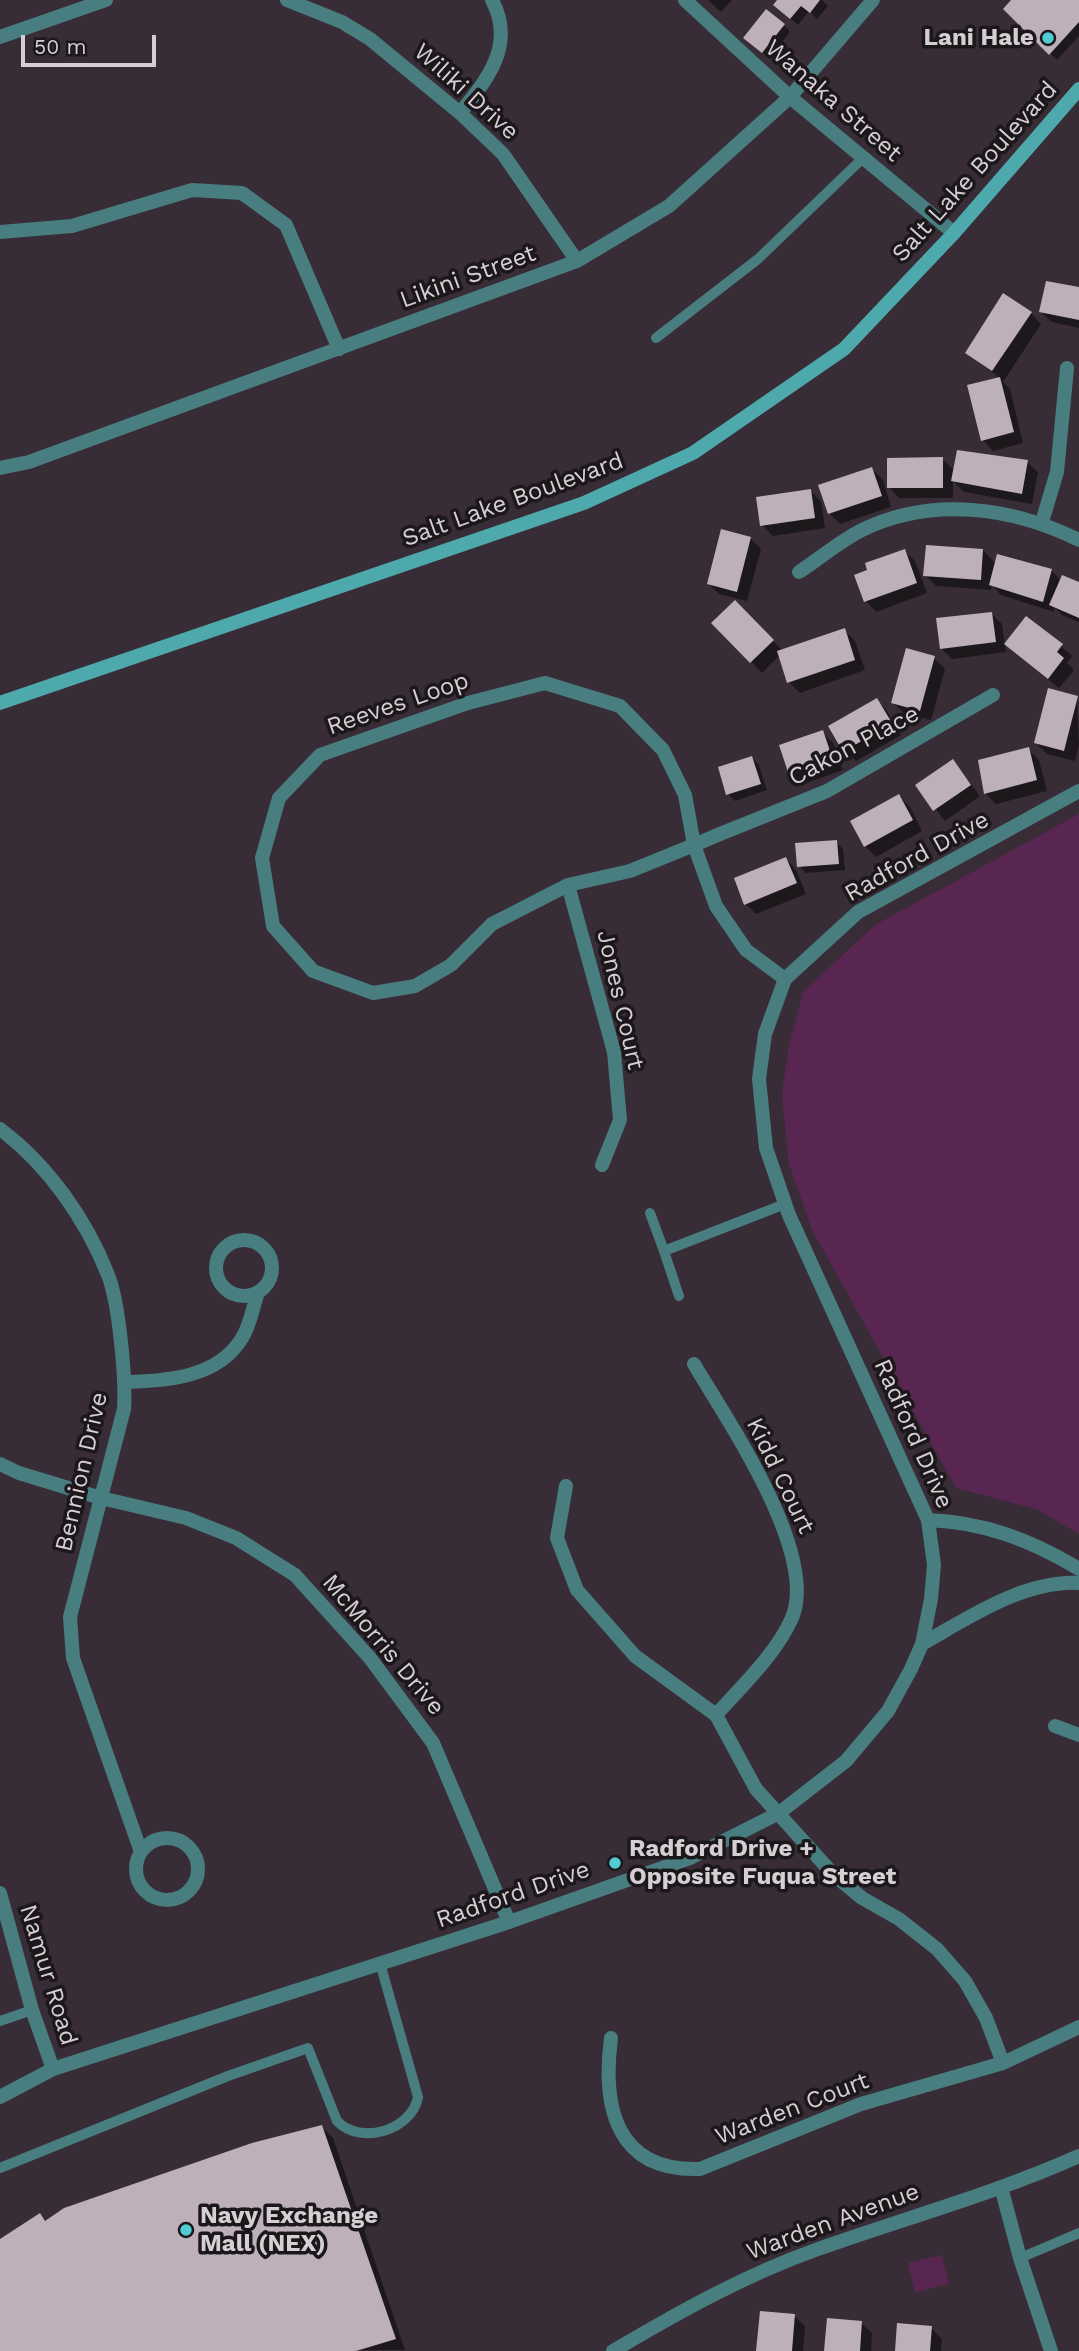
<!DOCTYPE html>
<style>
body{margin:0}
#map{position:relative;width:1079px;height:2351px;overflow:hidden;background:#382d36;font-family:"Work Sans",sans-serif}
canvas{display:block}
.scale{position:absolute;left:21px;top:35px;width:135px;height:32px;box-sizing:border-box;border:4px solid #d5cfd4;border-top:0;padding-left:9px;font-size:21px;line-height:24px;white-space:nowrap;color:#d5cfd4;-webkit-text-stroke:5px #1c171b;paint-order:stroke}
</style>
<div id="map">
<canvas width="1079" height="2351"></canvas>
<div class="scale">50 m</div>
</div>
<script>
const ctx = document.querySelector('canvas').getContext('2d');
ctx.lineJoin = 'round';
function fillPath(path, color) {
  ctx.fillStyle = color;
  ctx.fill(path, 'evenodd');
}
function stroke(path, color, width, dash) {
  ctx.strokeStyle = color;
  ctx.lineWidth = width;
  ctx.lineCap = dash ? 'butt' : 'round';
  ctx.setLineDash(dash || []);
  ctx.stroke(path);
}
function label(font, color, halo, rows, align = 'center') {
  ctx.font = font + ' "Work Sans",sans-serif';
  ctx.lineWidth = 7;
  ctx.setLineDash([]);
  ctx.textBaseline = 'middle';
  ctx.strokeStyle = halo;
  ctx.fillStyle = color;
  for (const [text, x, y, turn = 0] of rows) {
    ctx.save();
    ctx.translate(x, y);
    ctx.rotate((+turn || 0) * Math.PI / 180);
    ctx.textAlign = isNaN(turn) ? turn : align;
    if (halo) ctx.strokeText(text, 0, 0);
    ctx.fillText(text, 0, 0);
    ctx.restore();
  }
}
const green = new Path2D(`
 M 1079,814 L 1079,1534 L 1036,1509 L 956,1488 L 812,1230 L 789,1164 L 782,1095 L 788,1050 L 803,992 L 875,925 Z
 M 942,2255 L 949,2284 L 915,2292 L 908,2263 Z`);
const shadow = new Path2D(`
 M 708,0 L 732,0 L 721,12 Z
 M 779,0 L 822,0 L 828,6 L 817,19 L 809,11 L 798,25 L 782,12 Z
 M 1014,0 L 1079,0 L 1079,36 L 1057,60 L 1006,9 Z
 M 784,25 L 790,32 L 769,58 L 752,44 Z
 M 1079,289 L 1079,328 L 1052,322 L 1041,312 Z
 M 1031,313 L 1041,324 L 1003,382 L 1010,389 L 1023,443 L 993,451 L 983,440 L 1000,378 L 967,353 Z
 M 942,459 L 955,471 L 1027,462 L 1038,472 L 1032,504 L 964,492 L 953,481 L 953,498 L 899,498 L 889,487 Z
 M 872,469 L 883,480 L 891,507 L 840,524 L 829,513 Z
 M 811,491 L 821,502 L 825,528 L 773,536 L 762,525 Z
 M 750,538 L 761,549 L 747,601 L 719,594 L 708,583 Z
 M 983,550 L 996,564 L 1051,570 L 1061,581 L 1079,584 L 1079,622 L 1062,615 L 1055,608 L 1054,612 L 1001,595 L 992,585 L 991,590 L 936,586 L 925,575 Z
 M 904,551 L 915,561 L 927,593 L 876,612 L 866,601 L 869,571 Z
 M 735,602 L 783,651 L 844,630 L 855,641 L 865,670 L 800,693 L 789,682 L 780,655 L 762,673 L 714,623 Z
 M 992,614 L 1002,624 L 1006,652 L 952,659 L 941,648 Z
 M 1061,646 L 1072,656 L 1067,663 L 1074,670 L 1059,688 L 1017,654 Z
 M 934,658 L 945,669 L 931,720 L 904,713 L 893,703 Z
 M 1077,697 L 1079,744 L 1075,761 L 1047,754 L 1036,743 Z
 M 877,700 L 887,711 L 901,735 L 856,761 L 845,751 Z
 M 822,732 L 833,743 L 843,770 L 801,785 L 791,774 Z
 M 1028,749 L 1039,760 L 1047,791 L 996,804 L 986,794 L 980,762 Z
 M 752,758 L 759,765 L 767,790 L 735,801 L 728,794 Z
 M 953,761 L 980,796 L 945,821 L 918,786 Z
 M 899,796 L 910,807 L 922,831 L 876,857 L 865,846 Z
 M 836,842 L 843,849 L 845,870 L 806,873 L 799,866 Z
 M 786,859 L 796,870 L 806,894 L 756,914 L 746,904 Z
 M 322,2127 L 333,2138 L 405,2350 L 0,2351 L 0,2241 L 40,2215 L 46,2222 Z
 M 794,2316 L 805,2326 L 803,2351 L 758,2351 Z
 M 861,2323 L 872,2333 L 871,2351 L 826,2351 Z
 M 931,2328 L 942,2339 L 941,2351 L 896,2351 Z`);
const building = new Path2D(`
 M 777,0 L 820,0 L 810,13 L 801,6 L 790,19 L 773,5 Z
 M 1011,0 L 1079,0 L 1079,22 L 1049,55 L 1003,9 Z
 M 766,9 L 785,24 L 762,53 L 743,38 Z
 M 1046,281 L 1079,287 L 1079,320 L 1039,312 Z
 M 1003,293 L 1032,312 L 992,371 L 965,353 Z
 M 1000,377 L 1014,432 L 981,441 L 967,385 Z
 M 957,450 L 1028,460 L 1022,494 L 951,481 Z
 M 943,457 L 943,488 L 887,488 L 887,458 Z
 M 872,467 L 882,496 L 828,514 L 818,485 Z
 M 811,489 L 815,518 L 760,526 L 756,497 Z
 M 721,529 L 751,537 L 737,592 L 707,584 Z
 M 926,545 L 983,549 L 981,580 L 923,576 Z
 M 905,549 L 917,583 L 864,602 L 854,575 L 867,570 L 865,563 Z
 M 997,554 L 1052,569 L 1043,602 L 989,585 Z
 M 1062,575 L 1079,582 L 1079,618 L 1049,605 Z
 M 735,600 L 774,640 L 750,663 L 711,623 Z
 M 992,612 L 996,642 L 940,649 L 936,618 Z
 M 1026,616 L 1063,644 L 1057,652 L 1064,658 L 1048,679 L 1004,644 Z
 M 845,628 L 855,660 L 787,683 L 777,651 Z
 M 906,648 L 935,656 L 920,711 L 891,703 Z
 M 1048,688 L 1078,696 L 1064,751 L 1034,743 Z
 M 877,698 L 892,723 L 843,752 L 828,726 Z
 M 823,730 L 833,760 L 789,775 L 779,745 Z
 M 1029,747 L 1037,780 L 984,794 L 978,760 Z
 M 752,756 L 761,784 L 726,795 L 718,767 Z
 M 953,759 L 971,785 L 933,811 L 915,785 Z
 M 899,794 L 913,820 L 864,847 L 850,821 Z
 M 837,840 L 839,864 L 797,867 L 795,843 Z
 M 786,857 L 797,883 L 744,905 L 734,878 Z
 M 322,2125 L 396,2339 L 356,2351 L 0,2351 L 0,2239 L 40,2213 L 45,2221 L 64,2208 L 252,2143 Z
 M 760,2311 L 795,2314 L 792,2351 L 756,2351 Z
 M 827,2318 L 862,2321 L 860,2351 L 824,2351 Z
 M 897,2323 L 932,2326 L 930,2351 L 895,2351 Z`);
const service = new Path2D(`
 M 656,338 L 758,259 L 863,158
 M 650,1213 L 664,1251
 M 679,1296 L 664,1251 L 785,1204
 M 0,2021 L 32,2010
 M 0,2168 L 228,2076 L 308,2048 L 337,2121 C 361,2146 412,2130 418,2097 L 380,1963
 M 1020,2258 L 1079,2233`);
const minor = new Path2D(`
 M 287,0 L 342,22 L 370,39 L 460,113 L 503,154 L 577,261
 M 685,0 L 790,97 L 954,233
 M 0,37 L 106,0
 M 460,113 C 487,80 516,45 492,0
 M 0,232 L 72,226 L 192,190 L 242,193 L 286,225 L 339,349
 M 0,468 L 29,462 L 577,261 L 669,206 L 790,97 L 873,0
 M 1042,522 L 1057,472 L 1067,368
 M 799,572 C 819,559 840,541 862,530 C 932,496 1012,507 1079,540
 M 568,885 L 614,1052 L 620,1120 L 602,1165
 M 785,979 L 746,950 L 716,906 L 694,845 L 685,795 L 663,750 L 620,706 L 545,683 L 468,703 L 320,755 L 279,798 L 262,858 L 273,926 L 313,971 L 373,993 L 415,986 L 451,965 L 492,924 L 568,885 L 630,871 L 694,845 L 720,834 L 827,791 L 993,695
 M 0,1129 C 48,1165 86,1219 108,1275 C 119,1302 126,1379 124,1409 L 70,1617 L 73,1658 L 141,1852
 M216 1268a28 28 0 1 1 56 0a28 28 0 1 1-56 0Z
 M 694,1364 C 727,1420 819,1553 792,1618 C 776,1654 742,1686 716,1715
 M 126,1382 C 166,1381 218,1378 242,1338 C 250,1326 253,1307 258,1292
 M 0,1464 L 19,1473 L 101,1498 L 186,1518 L 236,1538 L 295,1575 L 370,1658 L 433,1743 L 509,1922
 M 566,1486 L 557,1538 L 577,1590 L 635,1656 L 716,1715 L 756,1789 L 833,1874 L 862,1898 L 899,1919 L 937,1949 L 965,1981 L 986,2018 L 1003,2063
 M 1055,1726 L 1079,1735
 M136 1869a31 31 0 1 1 62 0a31 31 0 1 1-62 0Z
 M 0,1893 L 32,2010 L 53,2069
 M 611,2038 C 602,2107 616,2172 700,2169 L 861,2104 L 1003,2063 L 1079,2027
 M 1001,2187 L 1020,2258 L 1051,2351
 M 613,2351 C 679,2312 745,2275 818,2249 C 905,2218 994,2194 1079,2156`);
const tertiary = new Path2D(`
 M 928,1520 C 984,1522 1031,1540 1079,1569
 M 922,1644 C 968,1618 1024,1580 1079,1583
 M 0,2097 L 53,2069 L 509,1922 L 690,1858 L 779,1813 L 846,1761 L 888,1711 L 911,1669 L 922,1644 L 931,1599 L 934,1565 L 928,1520 L 789,1215 L 766,1148 L 759,1079 L 765,1034 L 785,979 L 858,912 L 1079,791`);
const secondary = new Path2D(`
 M 0,703 L 584,503 L 693,453 L 844,349 L 954,233 L 1079,89`);
const markers = [
 [1048,38,7,"#51ccd2"],
 [615,1863,7,"#51ccd2"],
 [186,2230,7,"#51ccd2"]
];
const poiNames = [
 ["Lani Hale",1034,38,"right"],
 ["Radford Drive +",629,1849],
 ["Opposite Fuqua Street",629,1877],
 ["Navy Exchange",200,2216],
 ["Mall (NEX)",200,2244]
];
const streetNames = [
 ["Wiliki Drive",466,92,42],
 ["Wanaka Street",833,101,41],
 ["Salt Lake Boulevard",975,172,-48],
 ["Likini Street",468,277,-20],
 ["Salt Lake Boulevard",513,500,-20],
 ["Reeves Loop",398,704,-19],
 ["Cakon Place",854,746,-28],
 ["Radford Drive",917,857,-29],
 ["Jones Court",620,1000,77],
 ["Radford Drive",913,1434,66],
 ["Bennion Drive",82,1472,-77],
 ["Kidd Court",780,1476,64],
 ["McMorris Drive",383,1645,50],
 ["Radford Drive",513,1895,-19],
 ["Namur Road",48,1975,73],
 ["Warden Court",792,2109,-21],
 ["Warden Avenue",833,2222,-20]
];
fillPath(green, '#592652');
fillPath(shadow, '#0007');
fillPath(building, '#bdb0ba');
stroke(service, '#487e80', 10);
stroke(minor, '#487e80', 14);
stroke(tertiary, '#487e80', 14);
stroke(secondary, '#4ea9ad', 14);
for (const [x, y, r, color] of markers) {
  const dot = new Path2D();
  dot.arc(x, y, r, 0, 2 * Math.PI);
  ctx.fillStyle = color;
  ctx.fill(dot);
  stroke(dot, '#1c171b', 2.5);
}
label('bold 24px', '#d5cfd4', '#1c171b', poiNames, 'left');
label('24px', '#d5cfd4', '#1c171b', streetNames);
</script>
